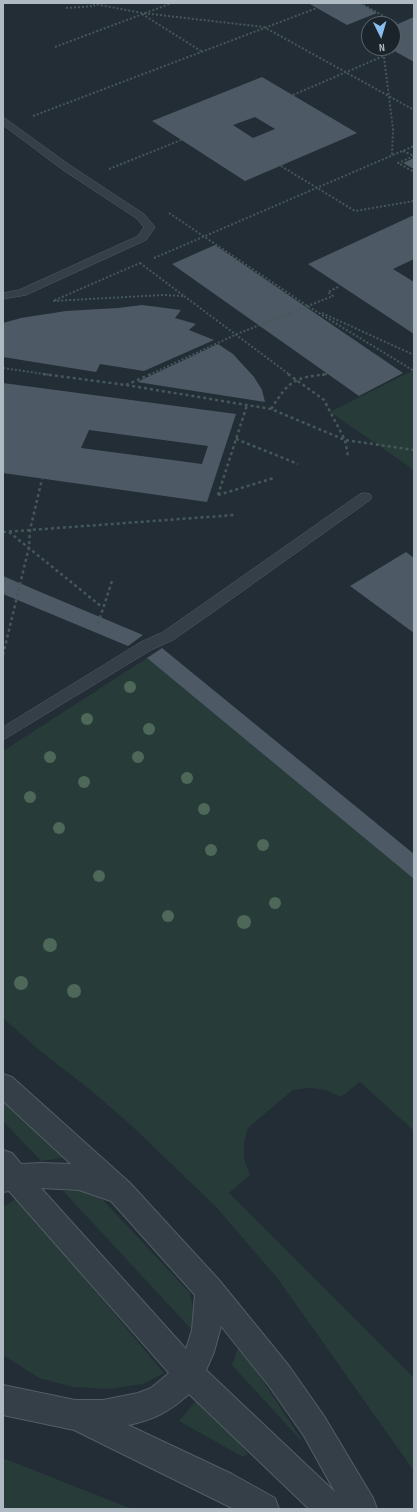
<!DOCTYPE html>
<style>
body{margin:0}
#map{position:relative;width:417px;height:1512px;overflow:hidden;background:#222d36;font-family:"Sofia Sans Condensed",sans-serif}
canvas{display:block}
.frame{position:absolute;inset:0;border:4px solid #b0bac3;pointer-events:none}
.north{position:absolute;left:361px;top:16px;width:40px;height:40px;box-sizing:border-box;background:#1b242b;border:1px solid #576068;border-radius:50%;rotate:175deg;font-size:11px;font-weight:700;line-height:16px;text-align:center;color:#b0bac3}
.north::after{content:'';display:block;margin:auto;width:14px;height:18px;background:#89beef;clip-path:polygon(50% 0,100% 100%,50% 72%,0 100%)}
</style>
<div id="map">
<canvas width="417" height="1512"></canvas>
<div class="frame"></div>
<div class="north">N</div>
</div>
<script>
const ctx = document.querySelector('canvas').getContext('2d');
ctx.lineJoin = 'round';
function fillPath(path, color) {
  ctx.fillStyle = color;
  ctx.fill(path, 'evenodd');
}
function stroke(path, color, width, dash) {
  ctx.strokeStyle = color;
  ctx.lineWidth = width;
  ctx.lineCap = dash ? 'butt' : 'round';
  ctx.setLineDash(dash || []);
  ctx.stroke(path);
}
const green = new Path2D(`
 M 414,370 L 414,470 L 330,412 Z
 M 147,658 L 414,879 L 414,1131 L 360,1082 L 341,1097 L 326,1090 L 310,1088 L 293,1090 L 248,1128 L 244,1143 L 244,1159 L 250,1175 L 229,1193 L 414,1378 L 414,1471 L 278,1279 L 217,1208 L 134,1128 L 93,1092 L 39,1050 L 3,1018 L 3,751 Z
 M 3,1099 L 63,1158 L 41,1161 L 3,1121 Z
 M 77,1190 L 91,1193 L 103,1200 L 190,1293 L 195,1317 L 192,1330 L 63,1191 Z
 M 17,1198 L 164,1373 L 143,1384 L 108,1389 L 73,1387 L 39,1378 L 3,1355 L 3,1207 Z
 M 239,1345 L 305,1445 L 232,1365 Z
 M 201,1395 L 248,1454 L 243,1457 L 179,1421 Z
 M 3,1458 L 132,1509 L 3,1509 Z`);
const building = new Path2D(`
 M 308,3 L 360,3 L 377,13 L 347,25 Z
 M 414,17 L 414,62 L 389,48 L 393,48 L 393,26 Z
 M 262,77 L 357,133 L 245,181 L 152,121 ZM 255,117 L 275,129 L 253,138 L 233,125 Z
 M 414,158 L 414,169 L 403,163 Z
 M 414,215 L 414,259 L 393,269 L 414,282 L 414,334 L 308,264 Z
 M 215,245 L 403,373 L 359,396 L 172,264 Z
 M 142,305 L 181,310 L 175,318 L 196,324 L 189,330 L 214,340 L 144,371 L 100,364 L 96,372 L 3,357 L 3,323 L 21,318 L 66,311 L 118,308 Z
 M 218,344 L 233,354 L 254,377 L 262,390 L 265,402 L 137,382 Z
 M 3,383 L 236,414 L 207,502 L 3,473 ZM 89,430 L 208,446 L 202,464 L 81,448 Z
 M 406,552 L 414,558 L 414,633 L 350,586 Z
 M 3,576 L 38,591 L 143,635 L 128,646 L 3,594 Z
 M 162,648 L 414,854 L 414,879 L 147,658 Z`);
const pathFar1 = new Path2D(`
 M 89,3 L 142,13 L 264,27 L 414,110
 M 360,3 L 398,24
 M 66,8 L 95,6
 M 142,14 L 201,51
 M 55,47 L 172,3
 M 384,57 L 393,129 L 392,155
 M 293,95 L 395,51
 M 33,116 L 317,8
 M 403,151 L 414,156
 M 414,156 L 398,163 L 414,172
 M 281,166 L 355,211 L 414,201
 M 109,169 L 181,140
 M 169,213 L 309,307 L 414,371
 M 154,258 L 414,146
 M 140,263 L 184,296 L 163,295 L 53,301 Z
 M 184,296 L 290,375
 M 322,313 L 414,355
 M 3,368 L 51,375
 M 149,375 L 237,334 L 333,296 L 328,292 L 340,286
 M 322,375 L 327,374`);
const path = new Path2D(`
 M 43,374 L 126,385 L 271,409 L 345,440 L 414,450
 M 288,374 L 324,400 L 345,440 L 348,456
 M 126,385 L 151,374
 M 271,409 C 290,380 293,378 327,374
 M 236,439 L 298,464
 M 218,495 L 247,405
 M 218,495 L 274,478
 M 3,532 L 235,515
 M 9,532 L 102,607
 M 98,624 L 112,581
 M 3,655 L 29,547 L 30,530 L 42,479`);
const service = new Path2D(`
 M 3,117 L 71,166 L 144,214 L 155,227 L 146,240 L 26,295 L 3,299 L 3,293 L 19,290 L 138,236 L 144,227 L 136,218 L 63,170 L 3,125 Z
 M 365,493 L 370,494 L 372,497 L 370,500 L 216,610 L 173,640 L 151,650 L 3,740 L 3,727 L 141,642 L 163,632 L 360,494 Z`);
const minor = new Path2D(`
 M 3,1074 L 12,1077 L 130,1183 L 219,1280 L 289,1366 L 324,1416 L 373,1498 L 377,1509 L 309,1509 L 189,1394 C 170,1411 154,1420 128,1425 L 232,1474 L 275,1498 L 279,1509 L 234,1509 L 74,1430 L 3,1415 L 3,1385 L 75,1400 L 103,1400 L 138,1393 L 151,1388 L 169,1373 L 9,1191 L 3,1192 L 3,1150 L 12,1153 L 21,1164 L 41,1163 L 71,1164 L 3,1101 ZM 41,1188 L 79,1190 L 111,1201 L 195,1295 L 192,1330 L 186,1349 ZM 221,1326 L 269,1386 L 304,1436 L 335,1492 L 206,1370 L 214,1352 Z`);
const trees = [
 [130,687,6],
 [87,719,6],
 [149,729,6],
 [50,757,6],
 [138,757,6],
 [187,778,6],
 [84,782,6],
 [30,797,6],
 [204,809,6],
 [59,828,6],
 [263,845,6],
 [211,850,6],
 [99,876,6],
 [275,903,6],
 [168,916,6],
 [244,922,7],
 [50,945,7],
 [21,983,7],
 [74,991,7]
];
fillPath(green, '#273b39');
fillPath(building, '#4d5a65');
stroke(service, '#535d64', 1);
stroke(minor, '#535d64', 2);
stroke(pathFar1, '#455858', 2, [2, 2]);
stroke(path, '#455858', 2.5, [3, 3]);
fillPath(service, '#353f47');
fillPath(minor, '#353f47');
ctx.fillStyle = '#4d6758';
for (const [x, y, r] of trees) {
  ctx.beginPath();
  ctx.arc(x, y, r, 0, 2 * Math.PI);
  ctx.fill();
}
</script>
